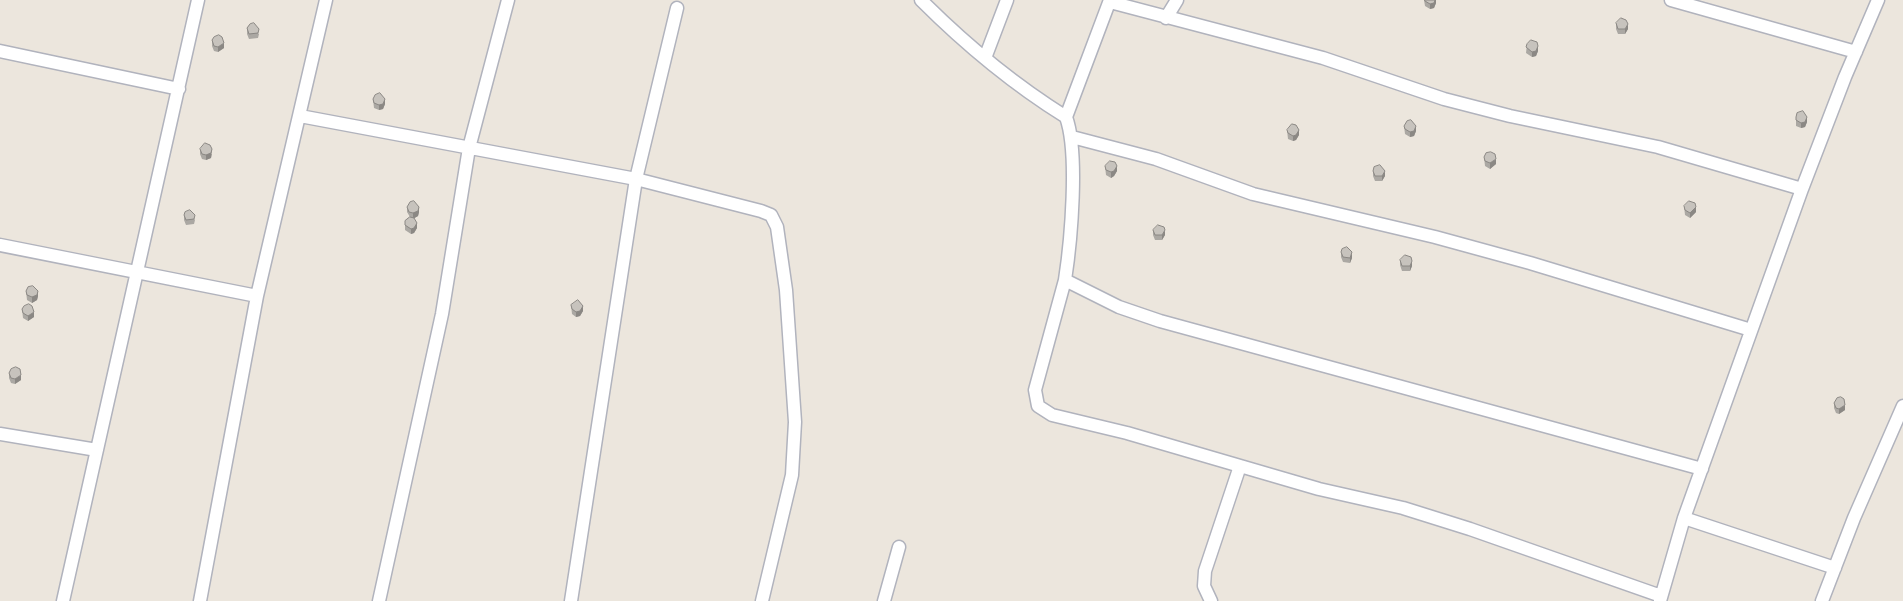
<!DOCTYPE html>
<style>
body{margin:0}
canvas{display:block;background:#ece6dd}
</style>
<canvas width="1903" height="601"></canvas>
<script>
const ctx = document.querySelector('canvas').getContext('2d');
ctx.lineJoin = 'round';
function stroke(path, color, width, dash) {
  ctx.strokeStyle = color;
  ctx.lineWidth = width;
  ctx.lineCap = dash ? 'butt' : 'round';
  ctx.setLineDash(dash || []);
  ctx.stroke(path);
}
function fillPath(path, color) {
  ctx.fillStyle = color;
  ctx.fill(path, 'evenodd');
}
const minor = new Path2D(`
 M 921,0 C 965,44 1013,84 1066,117 C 1079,153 1071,241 1065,280 L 1119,307 L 1160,321 L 1702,469
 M 1671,0 L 1856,52
 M 1110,2 L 1323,58 L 1444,99 L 1510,116 L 1658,147 L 1802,189
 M 1166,18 L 1177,0
 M 0,51 L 179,89
 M 985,58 L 1007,0
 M 300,116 L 636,179 L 761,211 L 771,215 L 777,227 L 786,290 L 795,422 L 792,475 L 762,601
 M 1066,117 L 1110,0
 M 1072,137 L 1156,159 L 1253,194 L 1435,237 L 1530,263 L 1751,330
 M 0,245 L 257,296
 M 1065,280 L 1035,390 L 1038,406 L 1052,415 L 1127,433 L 1319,489 L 1403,508 L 1470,529 L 1661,596
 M 0,434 L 97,450
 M 1684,518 L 1835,568
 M 63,601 L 198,0
 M 200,601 L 257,296 L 326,0
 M 379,601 L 442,314 L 469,148 L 508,0
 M 571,601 L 636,179 L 677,8
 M 884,601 L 899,547
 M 1211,601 L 1204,586 L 1205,571 L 1240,466
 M 1660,601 L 1684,518 L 1802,189 L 1845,77 L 1878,0
 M 1822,601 L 1854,518 L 1903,406`);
const wall = new Path2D(`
 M 1424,0 L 1436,0 L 1436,3 L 1434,8 L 1430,9 L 1425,6 Z
 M 1616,23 L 1628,29 L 1625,34 L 1618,34 L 1616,29 Z
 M 250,24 L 259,34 L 258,38 L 249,39 L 247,34 L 247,28 Z
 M 212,40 L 224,48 L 218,52 L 214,51 L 212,46 Z
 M 1527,44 L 1538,51 L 1536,56 L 1532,57 L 1526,53 Z
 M 373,99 L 385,104 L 383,109 L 379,110 L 374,108 Z
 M 1796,117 L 1807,122 L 1805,127 L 1801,128 L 1796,126 Z
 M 1404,126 L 1416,131 L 1414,136 L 1410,137 L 1405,134 Z
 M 1287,130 L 1299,135 L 1296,140 L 1293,141 L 1288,139 Z
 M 200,149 L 212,154 L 211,158 L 206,160 L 202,159 L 200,154 Z
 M 1484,157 L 1496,164 L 1490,169 L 1485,166 Z
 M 1105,166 L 1117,171 L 1114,176 L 1111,178 L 1106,175 Z
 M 1373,171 L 1385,176 L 1382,181 L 1375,181 L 1373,176 Z
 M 1684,206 L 1696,212 L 1690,218 L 1685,215 Z
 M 407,207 L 419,212 L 418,216 L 414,218 L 417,228 L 414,233 L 411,234 L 405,230 L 405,221 L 410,217 L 407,212 Z
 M 190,210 L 195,220 L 194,224 L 186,225 L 184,220 L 184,215 Z
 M 1153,230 L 1165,235 L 1162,240 L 1155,240 L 1153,235 Z
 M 1341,252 L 1352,258 L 1350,263 L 1343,262 L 1341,257 Z
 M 1400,260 L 1412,266 L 1410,271 L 1402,271 L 1400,265 Z
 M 26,291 L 38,296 L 37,300 L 32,303 L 27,300 Z
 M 571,305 L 583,311 L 580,316 L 576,317 L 572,314 Z
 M 22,309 L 34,317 L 28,321 L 23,318 Z
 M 9,373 L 21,380 L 15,384 L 11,383 L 9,378 Z
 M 1834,403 L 1845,410 L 1839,414 L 1836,413 L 1834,408 Z`);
const shadedWall = new Path2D(`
 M 1435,0 L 1436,0 L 1436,3 L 1434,8 L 1430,9 L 1430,4 Z
 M 1628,24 L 1628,29 L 1625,34 L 1625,29 Z
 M 224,43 L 224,48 L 218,52 L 218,47 Z
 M 1538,46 L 1538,51 L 1536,56 L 1532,57 L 1532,52 Z
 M 385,99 L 385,104 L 383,109 L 379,110 L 379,105 Z
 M 1807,117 L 1807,122 L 1805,127 L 1801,128 L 1801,123 Z
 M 1416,126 L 1416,131 L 1414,136 L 1410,137 L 1410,132 Z
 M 1299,130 L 1299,135 L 1296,140 L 1293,141 L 1293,136 Z
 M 212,149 L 211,158 L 206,160 L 206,155 Z
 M 1496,159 L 1496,164 L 1490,169 L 1490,163 Z
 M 1117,166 L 1117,171 L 1114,176 L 1111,178 L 1111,172 Z
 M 1385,171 L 1385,176 L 1382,181 L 1382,176 Z
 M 419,207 L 419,212 L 418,216 L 413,219 L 413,213 Z
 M 1696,207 L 1696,212 L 1690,218 L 1690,213 Z
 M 417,223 L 417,228 L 414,233 L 411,234 L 411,229 Z
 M 1165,230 L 1165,235 L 1162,240 L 1162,235 Z
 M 1352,252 L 1352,258 L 1350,263 L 1350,258 Z
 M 1412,261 L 1412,266 L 1410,271 L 1410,266 Z
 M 38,291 L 38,296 L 37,300 L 32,303 L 32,297 Z
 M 583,306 L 583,311 L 580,316 L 576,317 L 576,312 Z
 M 34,312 L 34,317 L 28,321 L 28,316 Z
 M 21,375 L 21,380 L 15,384 L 15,379 Z
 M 1845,405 L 1845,410 L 1839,414 L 1839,409 Z`);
const building = new Path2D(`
 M 1425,0 L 1435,0 L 1434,3 L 1430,4 L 1425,1 Z
 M 1621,18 L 1626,20 L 1628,24 L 1625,29 L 1618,29 L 1616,23 Z
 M 254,23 L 259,29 L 258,33 L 249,34 L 247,28 L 250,24 Z
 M 219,35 L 222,37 L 224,43 L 218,47 L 214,46 L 212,40 L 214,37 Z
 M 1531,40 L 1537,42 L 1538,46 L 1536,51 L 1532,52 L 1526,47 L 1527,44 Z
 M 380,93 L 385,99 L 383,104 L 379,105 L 374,103 L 373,99 L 375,95 Z
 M 1803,111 L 1807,117 L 1805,122 L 1801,123 L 1796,120 L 1796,117 L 1797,113 Z
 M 1411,120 L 1416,126 L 1414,131 L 1410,132 L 1405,129 L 1404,126 L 1407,121 Z
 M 1292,124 L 1296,125 L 1299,130 L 1296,135 L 1293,136 L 1288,133 L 1287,130 Z
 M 205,143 L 210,145 L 212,149 L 211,153 L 206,155 L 202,154 L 200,149 Z
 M 1491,152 L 1495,154 L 1496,159 L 1490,163 L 1485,161 L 1484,157 L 1486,153 Z
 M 1110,161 L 1115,162 L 1117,166 L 1114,171 L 1111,172 L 1106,170 L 1105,166 Z
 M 1380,165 L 1385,171 L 1382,176 L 1375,176 L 1373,171 L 1374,167 Z
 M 414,201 L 419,207 L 418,211 L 413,213 L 409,212 L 407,207 L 410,202 Z
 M 1689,201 L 1695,203 L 1696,207 L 1690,213 L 1685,210 L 1684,206 Z
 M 190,210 L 195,215 L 194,219 L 186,220 L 184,215 L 185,212 Z
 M 410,217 L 414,218 L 417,223 L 414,228 L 411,229 L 405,225 L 405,221 Z
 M 1158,225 L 1164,227 L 1165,230 L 1162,235 L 1155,235 L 1153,230 Z
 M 1347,247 L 1352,252 L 1350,258 L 1343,257 L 1341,252 L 1342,249 Z
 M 1405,255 L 1411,257 L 1412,261 L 1410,266 L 1402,266 L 1400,260 Z
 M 33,286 L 38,291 L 37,295 L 32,297 L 27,295 L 26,291 L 28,287 Z
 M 578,300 L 583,306 L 580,311 L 576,312 L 572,309 L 571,305 Z
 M 29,304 L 32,306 L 34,312 L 28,316 L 23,313 L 22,309 L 24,306 Z
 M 16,367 L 20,369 L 21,375 L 15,379 L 11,378 L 9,373 L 11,369 Z
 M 1841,397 L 1844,399 L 1845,405 L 1839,409 L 1836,408 L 1834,403 L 1837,398 Z`);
stroke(minor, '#b1b3bd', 15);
stroke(minor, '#fff', 12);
fillPath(wall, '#aba8a3');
fillPath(shadedWall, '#8b8884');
fillPath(building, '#c7c3bd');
stroke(building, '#8b8884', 1);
</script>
